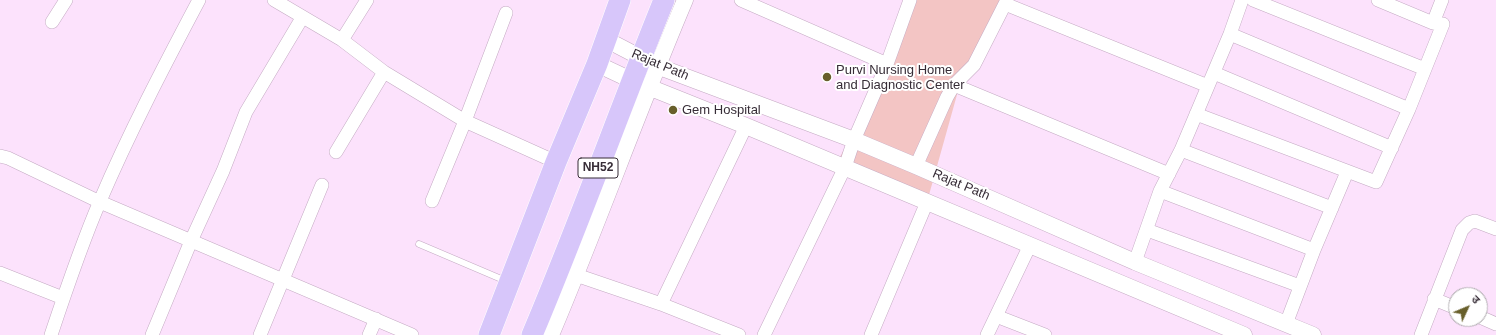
<!DOCTYPE html>
<meta charset="utf-8">
<style>
body{margin:0}
#map{position:relative;width:1496px;height:335px;overflow:hidden;background:#fce2fc;font-family:Arial,"Noto Sans Devanagari",sans-serif}
canvas{display:block}
.north{position:absolute;left:1448px;top:287px;width:40px;height:40px;box-sizing:border-box;background:#fff;border:1px solid #afabaf;border-radius:50%;rotate:46deg;font-size:11px;font-weight:700;line-height:16px;text-align:center;color:#372d37}
.north::after{content:'';display:block;margin:auto;width:14px;height:18px;background:#685f2b;clip-path:polygon(50% 0,100% 100%,50% 72%,0 100%)}
</style>
<div id="map">
<canvas width="1496" height="335"></canvas>
<div class="north">उ</div>
</div>
<script>
const ctx = document.querySelector('canvas').getContext('2d');
ctx.lineJoin = 'round';
function fillPath(path, color) {
  ctx.fillStyle = color;
  ctx.fill(path, 'evenodd');
}
function stroke(path, color, width, dash) {
  ctx.strokeStyle = color;
  ctx.lineWidth = width;
  ctx.lineCap = dash ? 'butt' : 'round';
  ctx.setLineDash(dash || []);
  ctx.stroke(path);
}
function label(font, color, halo, rows, align = 'center') {
  ctx.font = font + ' Arial,sans-serif';
  ctx.lineWidth = 4;
  ctx.setLineDash([]);
  ctx.textBaseline = 'middle';
  ctx.strokeStyle = halo;
  ctx.fillStyle = color;
  for (const [text, x, y, turn = 0] of rows) {
    ctx.save();
    ctx.translate(x, y);
    ctx.rotate((+turn || 0) * Math.PI / 180);
    ctx.textAlign = isNaN(turn) ? turn : align;
    if (halo) ctx.strokeText(text, 0, 0);
    ctx.fillText(text, 0, 0);
    ctx.restore();
  }
}
const green = new Path2D(`
 M 910,0 L 1011,0 L 960,84 L 927,202 L 837,163 L 887,64 Z`);
const service = new Path2D(`
 M 419,244 L 506,281`);
const minor = new Path2D(`
 M 274,0 L 342,40 L 384,72 L 465,121 L 556,162
 M 741,0 L 887,64
 M 1253,0 L 1425,69
 M 1005,4 L 1208,86
 M 52,22 L 66,0
 M 1433,23 L 1442,0
 M 1230,34 L 1409,109
 M 342,40 L 367,0
 M 1214,73 L 1392,148
 M 954,85 L 1169,174
 M 1196,114 L 1376,182 L 1409,109 L 1443,24 L 1433,23 L 1378,0
 M 1181,150 L 1332,208
 M 336,152 L 384,72
 M 0,156 L 8,158 L 100,202 L 412,335
 M 916,166 L 947,97 L 954,85 L 974,65 L 1007,0
 M 1160,191 L 1314,250
 M 432,201 L 465,121 L 506,13
 M 1147,230 L 1300,286
 M 1135,262 L 1160,191 L 1181,150 L 1230,34 L 1242,0
 M 0,273 L 63,298
 M 576,275 L 661,304 L 739,335
 M 1434,299 L 1456,308
 M 661,304 L 746,126
 M 996,316 L 1045,335
 M 1480,317 L 1496,324
 M 1286,324 L 1314,250 L 1347,172
 M 51,335 C 66,290 81,245 100,201 C 129,133 164,66 199,0
 M 152,335 L 191,241 L 223,171 L 246,112 L 302,18
 M 260,335 L 322,185
 M 369,335 L 376,319
 M 764,335 L 845,167 L 854,140 L 887,64 L 910,0
 M 871,335 L 927,202
 M 987,335 L 1030,245
 M 1421,335 L 1462,230 L 1469,223 L 1475,221 L 1496,229`);
const tertiary = new Path2D(`
 M 607,40 L 657,66 L 854,140 L 916,166 L 1135,262 L 1313,335
 M 597,64 L 631,80 L 746,126 L 1244,335
 M 551,335 C 598,224 638,111 685,0`);
const trunk = new Path2D(`
 M 489,335 L 556,162 L 597,64 L 620,0
 M 532,335 C 579,224 619,111 664,0`);
const markers = [
 [827,77,5,"#685f2b"],
 [673,110,5,"#685f2b"]
];
const shields = [
 [598,168,40]
];
const shieldNames = [
 ["NH52",598,168]
];
const streetNames = [
 ["Rajat Path",660,65,23],
 ["Rajat Path",961,185,23]
];
const poiNames = [
 ["Purvi Nursing Home",836,70],
 ["and Diagnostic Center",836,85],
 ["Gem Hospital",682,110]
];
fillPath(green, '#f3c5c4');
stroke(service, '#c4aac3', 7);
stroke(minor, '#c4aac3', 14);
stroke(tertiary, '#c4aac3', 17);
stroke(trunk, '#fff', 22);
stroke(service, '#fff', 6);
stroke(minor, '#fff', 13);
stroke(tertiary, '#fff', 16);
stroke(trunk, '#d7c6fa', 21);
for (const [x, y, r, color] of markers) {
  const dot = new Path2D();
  dot.arc(x, y, r, 0, 2 * Math.PI);
  ctx.fillStyle = color;
  ctx.fill(dot);
  stroke(dot, '#fff', 1.5);
}
for (const [x, y, w] of shields) {
  const box = new Path2D();
  box.roundRect(x - w / 2, y - 10, w, 20, 3);
  ctx.fillStyle = '#fff';
  ctx.fill(box);
  stroke(box, '#372d37', 1);
}
label('bold 12px', '#372d37', null, shieldNames);
label('13px', '#372d37', '#fff', streetNames);
label('13px', '#372d37', '#fff', poiNames, 'left');
</script>
